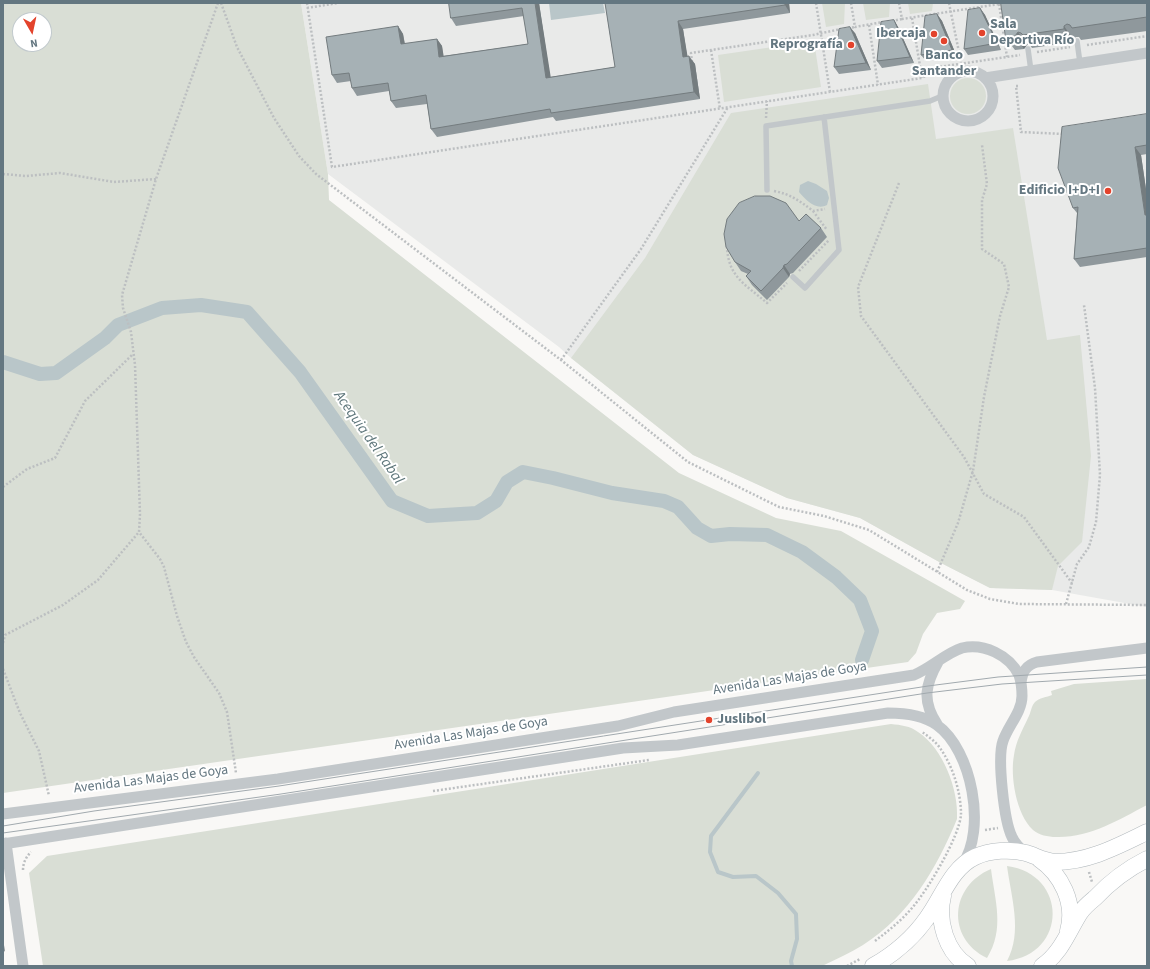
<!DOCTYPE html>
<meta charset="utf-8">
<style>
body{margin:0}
#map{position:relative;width:1150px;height:969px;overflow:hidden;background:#f9f8f6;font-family:"Source Sans 3",sans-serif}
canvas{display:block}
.frame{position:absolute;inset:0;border:4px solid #647781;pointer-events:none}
.north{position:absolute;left:12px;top:12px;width:40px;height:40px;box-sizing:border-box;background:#fff;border:1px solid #c1c9cd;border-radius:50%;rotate:171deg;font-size:11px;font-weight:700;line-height:16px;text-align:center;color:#647781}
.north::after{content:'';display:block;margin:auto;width:14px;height:18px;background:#e3432c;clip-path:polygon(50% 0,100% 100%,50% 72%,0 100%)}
</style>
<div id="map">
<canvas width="1150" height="969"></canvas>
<div class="frame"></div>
<div class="north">N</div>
</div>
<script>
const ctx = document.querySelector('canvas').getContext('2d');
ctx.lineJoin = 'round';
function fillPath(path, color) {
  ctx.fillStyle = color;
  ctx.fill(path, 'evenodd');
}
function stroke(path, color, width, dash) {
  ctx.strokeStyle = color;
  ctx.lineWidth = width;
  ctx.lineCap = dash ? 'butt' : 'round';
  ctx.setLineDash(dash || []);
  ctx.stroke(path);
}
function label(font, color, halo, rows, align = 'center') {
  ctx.font = font + ' "Source Sans 3",sans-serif';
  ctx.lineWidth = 4;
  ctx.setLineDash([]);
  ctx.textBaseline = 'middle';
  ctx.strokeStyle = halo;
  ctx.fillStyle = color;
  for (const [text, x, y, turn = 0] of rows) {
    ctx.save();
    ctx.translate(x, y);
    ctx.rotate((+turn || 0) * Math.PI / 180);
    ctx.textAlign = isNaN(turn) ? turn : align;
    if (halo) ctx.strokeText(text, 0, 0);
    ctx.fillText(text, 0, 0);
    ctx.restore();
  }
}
const built = new Path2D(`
 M 301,3 L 1147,3 L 1147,607 L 1052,590 L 990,588 L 941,563 L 860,518 L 787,498 L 693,455 L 571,358 L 559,347 L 328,174 Z`);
const green = new Path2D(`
 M 3,3 L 301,3 L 328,174 L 329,200 L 679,473 L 776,518 L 841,531 L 965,601 L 960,609 L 937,613 L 923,634 L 916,653 L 908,662 L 3,793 ZM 20,20 L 44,20 L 44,44 L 20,44 Z
 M 822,3 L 845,3 L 844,24 L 826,27 Z
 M 863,3 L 890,3 L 889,17 L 866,20 Z
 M 908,3 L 933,3 L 932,11 L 910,14 Z
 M 814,41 L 821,87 L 724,102 L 718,55 Z
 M950 96a18 18 0 1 1 36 0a18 18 0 1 1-36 0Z
 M 928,84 L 936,139 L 1013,128 L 1047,340 L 1080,335 L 1091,456 L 1082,542 L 1058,566 L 1052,590 L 990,588 L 941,563 L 860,518 L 787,498 L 693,455 L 571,358 L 645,258 L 731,113 ZM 827,237 L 767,299 L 757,280 Z
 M 1147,679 L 1147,805 C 1118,820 1090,838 1056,837 C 1048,837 1039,835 1033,830 C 1016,814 1010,776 1014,755 C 1016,741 1022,731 1028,718 C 1031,713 1031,706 1035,702 C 1039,698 1047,697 1052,695 L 1051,691 L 1074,684 Z
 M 891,724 C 901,725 910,726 918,732 C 943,748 959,790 957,819 C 937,868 909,916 863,945 C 850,953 836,959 822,966 L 43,966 L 29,873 L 47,856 Z
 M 1007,866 C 1068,874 1068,954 1007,961 C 1023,932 1011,897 1007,866 Z
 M 991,869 C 995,901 1005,929 987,958 C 946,938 950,886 991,869 Z`);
const water = new Path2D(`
 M 549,3 L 603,3 L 605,13 L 551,20 Z
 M 808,181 L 816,184 L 827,191 L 829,198 L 827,205 C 816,211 806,200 799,192 L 800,185 Z`);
const stream = new Path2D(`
 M 758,773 L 711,836 L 710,852 L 718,872 L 733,877 L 756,876 L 778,893 L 796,914 L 797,939 L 791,961 L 792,966`);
const canal = new Path2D(`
 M 3,362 L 40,374 L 56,373 L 105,338 L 118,325 L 162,308 L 201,305 L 247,312 L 300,372 L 392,501 L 428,516 L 477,513 L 496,501 L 507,482 L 523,472 L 553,478 L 612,493 L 664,501 L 678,507 L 697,528 L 711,536 L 730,534 L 767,535 L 802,552 L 836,577 L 860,600 L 872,631 L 862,660`);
const path = new Path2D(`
 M 218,3 L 156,179 L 122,295 L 123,308 L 131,332 L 135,365 L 140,514 L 139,532 L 160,559 L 164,567 L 177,616 L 186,642 L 194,657 L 219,693 L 227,712 L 236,773
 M 221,3 L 237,47 L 274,118 L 299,156 L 316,174 L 561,360 L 688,462 L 779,507 L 824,516 L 869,530 L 967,590 L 990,599 L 1019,604 L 1147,605
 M 307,3 L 332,167 L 922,78 L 939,67 L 1020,55
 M 816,3 L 830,92
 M 851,3 L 855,27 L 883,22
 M 899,3 L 902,19 L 999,4
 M 949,3 L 961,62
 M 999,4 L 1007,57
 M 307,8 L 338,3
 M 912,18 L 922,78
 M 892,21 L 902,19
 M 869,25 L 878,85
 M 848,28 L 855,27
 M 1087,45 L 1147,36
 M 711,50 L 720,109
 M 1037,52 L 1070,47
 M 692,62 L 691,53 L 813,35 L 841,29
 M 1018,86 L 1016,86 L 1021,132 L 1064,134
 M 766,118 L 767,101
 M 3,174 L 26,176 L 60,173 L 114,182 L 156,179
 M 899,183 L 858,287 L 861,316 L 964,457 L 984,494 L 1024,517 L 1072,583
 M 774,191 C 790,194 800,201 813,211 L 825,209
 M 813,211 L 827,230
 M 727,246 C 728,277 745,284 767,303 L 787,283
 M 799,271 L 829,240
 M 561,360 L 641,249 L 728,107
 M 3,487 L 27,469 L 55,458 L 85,401 L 133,354
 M 937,572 L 958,523 L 973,471 L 984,397 L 1000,316 L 1009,287 L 1004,264 L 982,249 L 982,200 L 987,184 L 982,145
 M 1066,604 L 1077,564 L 1089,547 L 1096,522 L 1100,475 L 1095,388 L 1084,305
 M 3,643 L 5,635 L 63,605 L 98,580 L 139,532
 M 3,669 L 20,713 L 39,751 L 49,796
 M 433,791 L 649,760
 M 985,830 L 998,828
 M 23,870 C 23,863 26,857 31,852
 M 1089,872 L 1092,882
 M 875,941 C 888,931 901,921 912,908 C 927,891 960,836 961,814 C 961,793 953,766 940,748 C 935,741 928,736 922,732
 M 847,966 L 860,959`);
const service = new Path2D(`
 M 1077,41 L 1080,63
 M 1028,49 L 1031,71
 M 767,190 L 766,126 L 930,101 L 942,96
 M 793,277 L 805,288 L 839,250 L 824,117`);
const minor = new Path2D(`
 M943 96a25 25 0 1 1 50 0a25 25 0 1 1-50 0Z
 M 985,78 L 1147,53
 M 1021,683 C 1022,672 1026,665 1037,662 L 1147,648
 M 937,724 C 922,701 925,685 938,662
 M 3,814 L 278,779 L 618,726 L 674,712 L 914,675 C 931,668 946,653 962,648 C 984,643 1009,655 1019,675 C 1021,681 1022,689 1022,696 C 1022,712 1008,726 1003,741 C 997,757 1004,821 1012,837 C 1015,844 1019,848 1026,853
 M 6,843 L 23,966
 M 3,844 L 623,748 L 678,745 L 888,713 C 904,713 923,715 937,725 C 972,750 987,830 962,865`);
const secondary = new Path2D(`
 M 1039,859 C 1061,874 1076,903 1068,931
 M 943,896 C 937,921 946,952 968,966
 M 873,966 C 894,954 913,938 927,918 C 942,898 951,868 975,857 C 990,850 1011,849 1026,853 C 1036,856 1044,861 1055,862 C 1089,862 1118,846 1147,832
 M 1042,966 C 1061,953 1068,932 1080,913 C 1084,907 1089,903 1095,898 C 1110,882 1127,869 1147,859`);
const tram = new Path2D(`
 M 3,826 L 94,811 L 279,786 L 928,686 L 998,677 L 1147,667
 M 3,833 L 281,794 L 927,693 L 1002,684 L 1147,675`);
const wall = new Path2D(`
 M 449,3 L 539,3 L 550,77 L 615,67 L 605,3 L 789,3 L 790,13 L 683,29 L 687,56 L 695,64 L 700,99 L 556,121 L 553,117 L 437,137 L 431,129 L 427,104 L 396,108 L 391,101 L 389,91 L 357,96 L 352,88 L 351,81 L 337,83 L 332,75 L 398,26 L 403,34 L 405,44 L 437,39 L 442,46 L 443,56 L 528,44 L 524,16 L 456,26 L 451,18 Z
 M 1001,3 L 1147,3 L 1147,31 L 1081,40 L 1079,37 L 1076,37 L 1073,39 L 1073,42 L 1032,48 L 1030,45 L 1027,45 L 1024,49 L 1015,50 L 1006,38 Z
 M 980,8 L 985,15 L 1001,50 L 968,55 L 964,49 Z
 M 937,14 L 942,21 L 957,57 L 926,61 L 921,55 Z
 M 894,20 L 898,27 L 914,63 L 882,68 L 877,61 Z
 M 855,33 L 871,70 L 839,74 L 834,67 Z
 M 1147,114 L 1147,154 L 1141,155 L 1147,196 L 1147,257 L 1080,267 L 1074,259 L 1077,213 L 1073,208 Z
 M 799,221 L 821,228 L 827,237 L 793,273 L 790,274 L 789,277 L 767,300 L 752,285 L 746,276 L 748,274 L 741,271 L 735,262 Z`);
const shadedWall = new Path2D(`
 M 535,3 L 539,3 L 552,85 L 546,78 Z
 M 785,3 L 789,3 L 790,13 L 785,5 Z
 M 980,8 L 985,15 L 1001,50 L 997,43 Z
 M 937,14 L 942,21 L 957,57 L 952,50 Z
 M 894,20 L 898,27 L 914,63 L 910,57 Z
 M 678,21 L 683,29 L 689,65 L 683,57 Z
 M 398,26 L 403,34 L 406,52 L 401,44 Z
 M 1064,26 L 1073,39 L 1073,42 L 1064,29 Z
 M 850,27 L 855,33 L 871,70 L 866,63 Z
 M 1018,32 L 1027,45 L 1024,49 L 1015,36 Z
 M 437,39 L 442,46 L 445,64 L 439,57 Z
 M 689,56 L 695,64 L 700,99 L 694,92 Z
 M 1135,147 L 1141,155 L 1147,196 L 1147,218 L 1145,215 Z
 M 784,265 L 790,274 L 789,277 L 783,268 Z
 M 3,938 L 5,952 L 3,949 Z`);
const building = new Path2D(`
 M 449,3 L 535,3 L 546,78 L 615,67 L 605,3 L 785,3 L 785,5 L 678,21 L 683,57 L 689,56 L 694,92 L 551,113 L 550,109 L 431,129 L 426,95 L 391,101 L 388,83 L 352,88 L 349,73 L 332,75 L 326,37 L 398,26 L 401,44 L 437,39 L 439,57 L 528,44 L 522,8 L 451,18 Z
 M 1001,3 L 1147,3 L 1147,17 L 1072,28 L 1070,25 L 1067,24 L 1064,26 L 1064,29 L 1023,35 L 1021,33 L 1018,32 L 1015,36 L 1006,38 Z
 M 980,8 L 997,43 L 964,49 L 968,10 Z
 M 937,14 L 952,50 L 921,55 L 925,16 Z
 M 894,20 L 910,57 L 877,61 L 881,22 Z
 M 850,27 L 866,63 L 834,67 L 839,29 Z
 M 1147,114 L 1147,145 L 1135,147 L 1145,215 L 1147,215 L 1147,248 L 1074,259 L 1078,207 L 1073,208 L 1058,168 L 1062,127 Z
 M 755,196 L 770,196 L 786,203 L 799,221 L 806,214 L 821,228 L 787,264 L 784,265 L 783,268 L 761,291 L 746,276 L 751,271 L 735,262 L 726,247 L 724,234 L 727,219 L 739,203 Z`);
const markers = [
 [982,33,4,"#e3432c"],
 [934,34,4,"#e3432c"],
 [944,41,4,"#e3432c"],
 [851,45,4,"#e3432c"],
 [1108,191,4,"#e3432c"],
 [709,720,4,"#e3432c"]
];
const poiNames = [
 ["Sala",990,25,"left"],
 ["Deportiva Río",990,41,"left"],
 ["Ibercaja",926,34],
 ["Reprografía",843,45],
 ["Banco",944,56,"center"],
 ["Santander",944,72,"center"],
 ["Edificio I+D+I",1100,191],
 ["Juslibol",717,720,"left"]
];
const streetNames = [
 ["Avenida Las Majas de Goya",790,679,-9],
 ["Avenida Las Majas de Goya",471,734,-9],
 ["Avenida Las Majas de Goya",151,780,-7]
];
const waterNames = [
 ["Acequia del Rabal",368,438,55]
];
fillPath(built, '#e9eae9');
fillPath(green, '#d9ded5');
fillPath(water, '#b9c6c9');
stroke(stream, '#b9c6c9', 4);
stroke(canal, '#b9c6c9', 14);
stroke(secondary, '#b2b9bd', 17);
stroke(path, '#bcbfc1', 2.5, [2, 2]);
stroke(service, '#c2c7ca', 5.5);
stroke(minor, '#c2c7ca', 11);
stroke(secondary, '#fff', 16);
stroke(tram, '#a1a9ae', 1);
fillPath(wall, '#8f989c');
fillPath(shadedWall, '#747c7f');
fillPath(building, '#a6b1b5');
stroke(building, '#747c7f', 1);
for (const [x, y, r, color] of markers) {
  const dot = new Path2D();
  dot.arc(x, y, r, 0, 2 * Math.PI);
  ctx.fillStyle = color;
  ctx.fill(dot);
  stroke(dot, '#fff', 1.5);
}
label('bold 14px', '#647781', '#fff', poiNames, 'right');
label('14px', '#647781', '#fff', streetNames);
label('italic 15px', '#5e767b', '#fff', waterNames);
</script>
